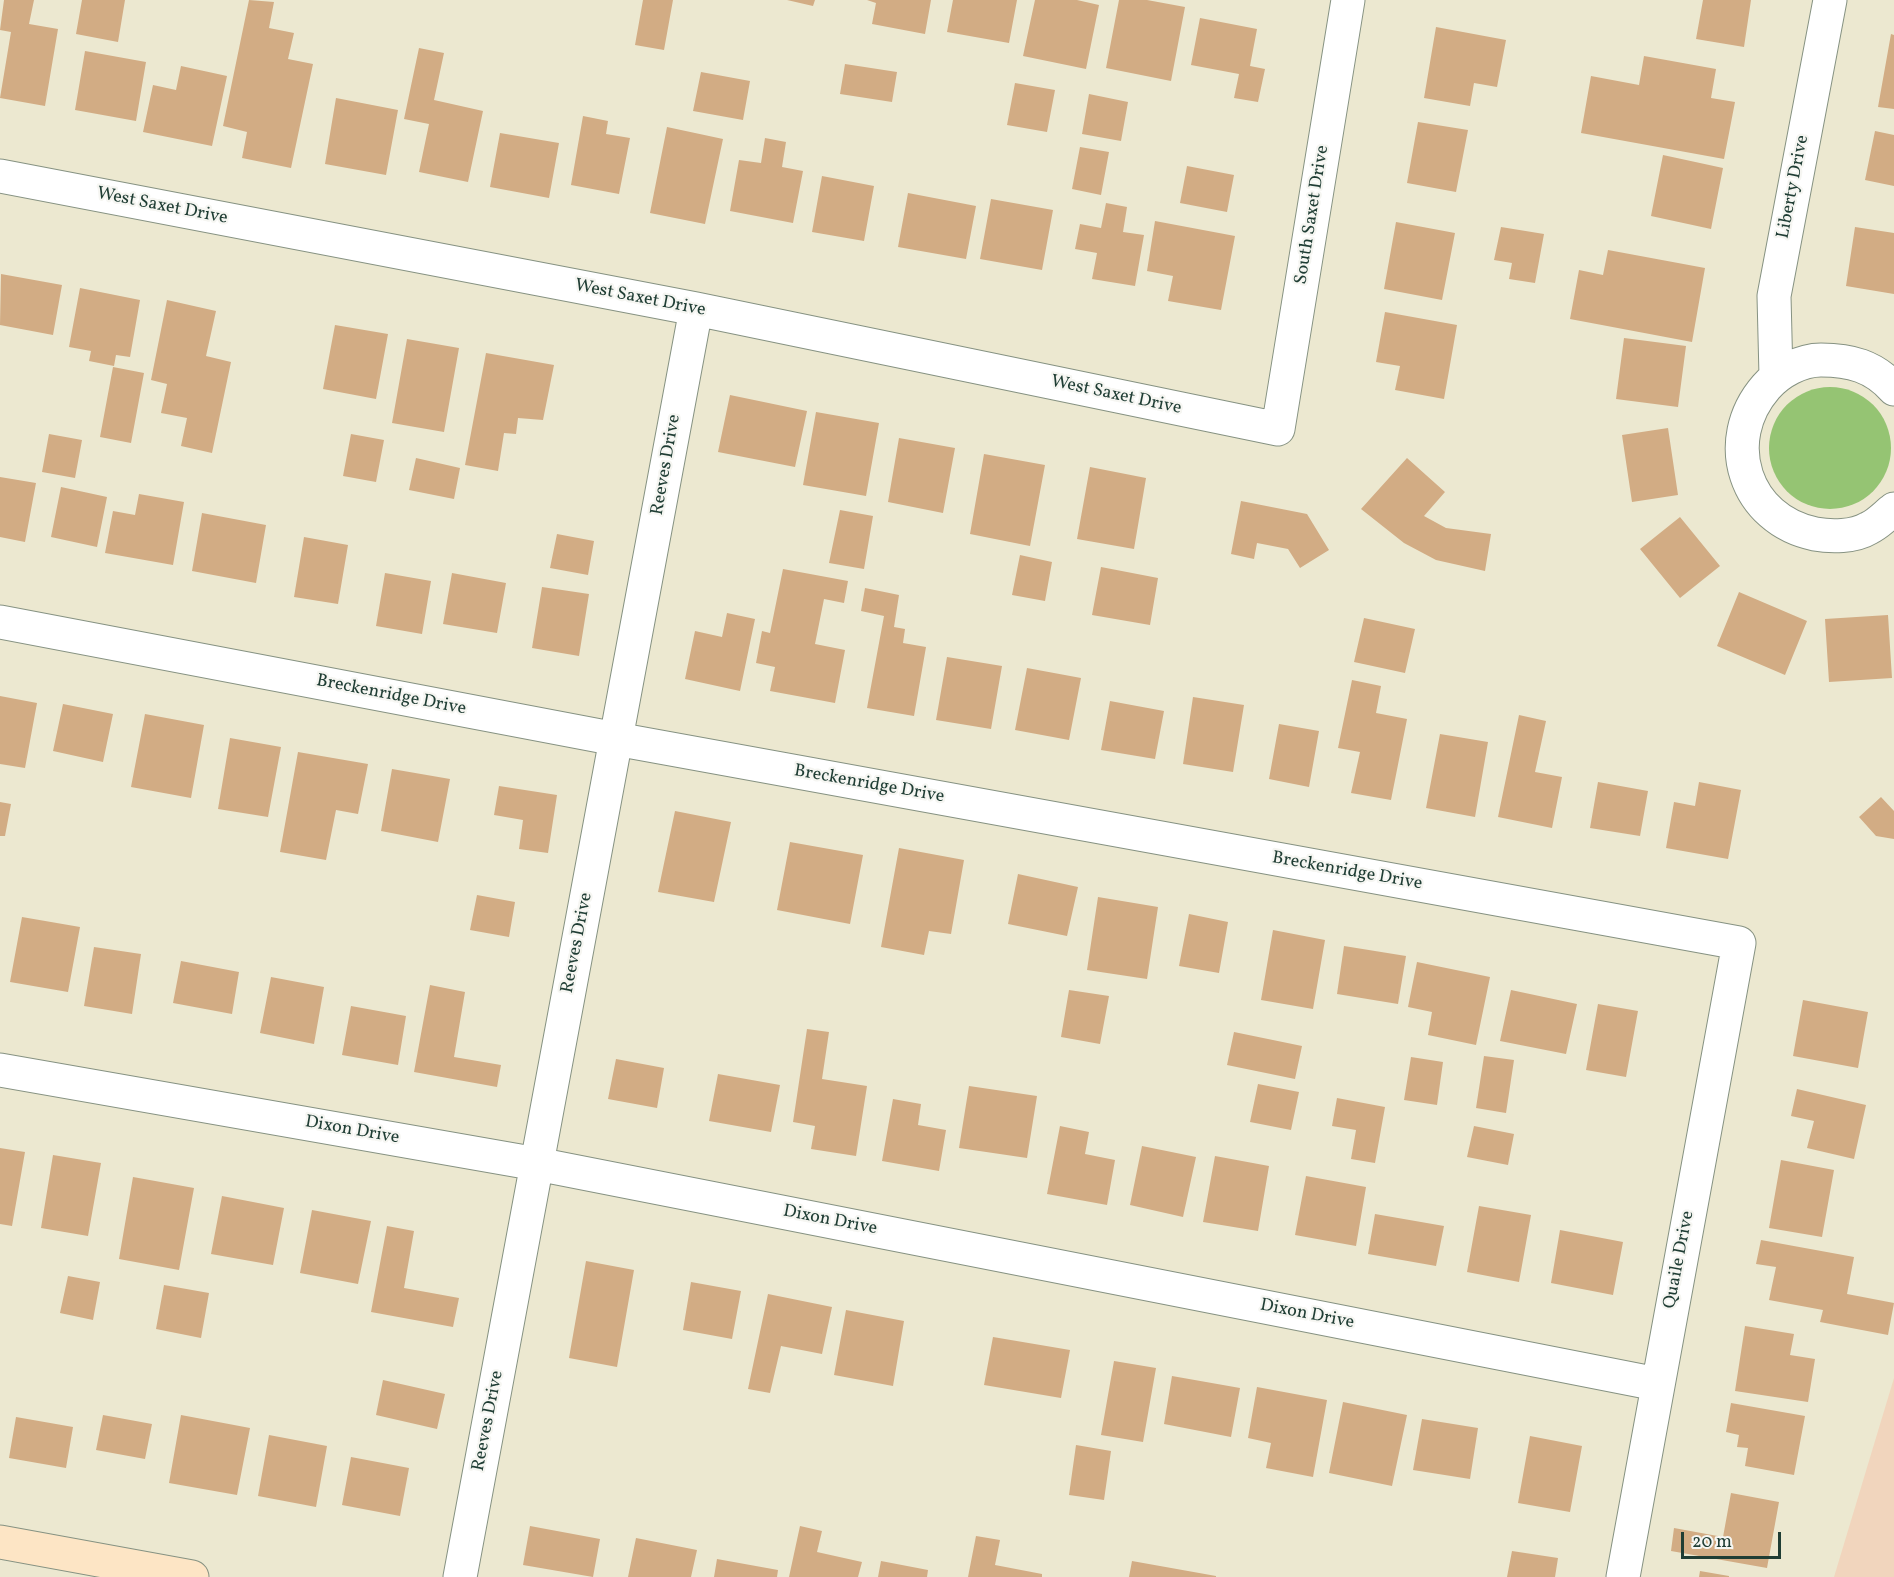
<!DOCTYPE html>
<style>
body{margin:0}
#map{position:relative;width:1894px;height:1577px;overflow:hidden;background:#ece8d0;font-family:Vollkorn,serif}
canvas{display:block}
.scale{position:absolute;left:1681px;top:1532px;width:100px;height:27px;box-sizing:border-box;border:3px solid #1f3d34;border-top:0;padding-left:8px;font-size:18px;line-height:21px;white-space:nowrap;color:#1f3d34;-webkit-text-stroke:4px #f6f6f2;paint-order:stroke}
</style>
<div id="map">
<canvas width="1894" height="1577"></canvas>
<div class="scale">20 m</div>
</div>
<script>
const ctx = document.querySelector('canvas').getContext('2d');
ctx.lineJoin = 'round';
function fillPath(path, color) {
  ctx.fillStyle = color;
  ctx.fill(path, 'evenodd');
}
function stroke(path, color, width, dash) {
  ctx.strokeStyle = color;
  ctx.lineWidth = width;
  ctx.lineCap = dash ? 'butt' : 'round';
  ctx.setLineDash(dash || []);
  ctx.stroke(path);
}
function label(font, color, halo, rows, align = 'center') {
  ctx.font = font + ' Vollkorn,serif';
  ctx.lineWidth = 4.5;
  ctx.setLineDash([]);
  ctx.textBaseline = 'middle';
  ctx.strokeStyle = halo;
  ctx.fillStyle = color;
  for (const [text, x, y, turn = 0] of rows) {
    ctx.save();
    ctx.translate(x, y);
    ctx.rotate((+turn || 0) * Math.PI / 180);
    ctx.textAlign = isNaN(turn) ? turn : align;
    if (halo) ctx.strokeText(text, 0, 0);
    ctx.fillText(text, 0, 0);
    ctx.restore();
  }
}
const built = new Path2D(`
 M 1894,1378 L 1894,1577 L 1834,1577 Z`);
const green = new Path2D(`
 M1769 448a61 61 0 1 1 122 0a61 61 0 1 1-122 0Z`);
const building = new Path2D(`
 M 4,0 L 34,0 L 29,24 L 58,29 L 45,106 L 0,98 L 11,32 L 0,30 Z
 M 82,0 L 125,0 L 118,42 L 76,34 Z
 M 249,0 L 274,2 L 269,28 L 294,33 L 288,59 L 313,64 L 291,168 L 242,158 L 247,132 L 223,126 Z
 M 643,0 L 673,0 L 664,50 L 635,45 Z
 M 787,0 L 815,0 L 813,6 Z
 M 867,0 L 931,0 L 925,34 L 872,24 L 876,3 Z
 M 953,0 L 1017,0 L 1009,43 L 947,32 Z
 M 1035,0 L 1077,0 L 1099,5 L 1086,69 L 1023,56 Z
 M 1119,0 L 1147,0 L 1185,7 L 1171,81 L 1106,68 Z
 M 1703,0 L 1751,0 L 1744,47 L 1696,39 Z
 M 1200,18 L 1257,29 L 1250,66 L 1265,69 L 1258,102 L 1234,98 L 1239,74 L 1191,65 Z
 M 1436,27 L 1506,40 L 1497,87 L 1474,83 L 1470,106 L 1424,98 Z
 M 1891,34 L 1894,35 L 1894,109 L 1878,107 Z
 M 419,48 L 444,53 L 434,100 L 483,111 L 468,182 L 419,172 L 429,124 L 404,119 Z
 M 85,51 L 146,62 L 136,121 L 75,110 Z
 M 1644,56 L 1716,69 L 1711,98 L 1735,102 L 1724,159 L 1581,133 L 1591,76 L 1639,85 Z
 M 845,64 L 897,72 L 892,102 L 840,94 Z
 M 181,66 L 227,76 L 212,146 L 143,132 L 153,85 L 176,90 Z
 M 701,72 L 750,81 L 743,120 L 693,111 Z
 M 1015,83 L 1055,90 L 1047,132 L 1007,125 Z
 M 1089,94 L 1128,102 L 1121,141 L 1082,134 Z
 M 336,98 L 398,110 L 386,175 L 325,164 Z
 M 583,116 L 608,121 L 606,134 L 630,138 L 619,194 L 571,185 Z
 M 1418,122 L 1468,130 L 1456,192 L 1407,183 Z
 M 667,127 L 723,139 L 705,224 L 650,213 Z
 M 1875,131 L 1894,135 L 1894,186 L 1865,180 Z
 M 500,133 L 559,143 L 549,198 L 490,187 Z
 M 765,138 L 786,142 L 782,167 L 803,171 L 793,223 L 730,211 L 739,160 L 761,163 Z
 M 1080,147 L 1109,152 L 1101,195 L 1072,189 Z
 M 1663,155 L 1723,168 L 1711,229 L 1651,216 Z
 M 1187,166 L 1234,175 L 1227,212 L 1180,203 Z
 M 822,176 L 874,186 L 864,241 L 812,232 Z
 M 908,193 L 976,206 L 966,259 L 898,247 Z
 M 991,199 L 1053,210 L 1042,270 L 980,259 Z
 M 1106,203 L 1127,207 L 1123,232 L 1144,235 L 1135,286 L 1092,279 L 1097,253 L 1075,249 L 1080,224 L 1101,228 Z
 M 1155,221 L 1235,236 L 1221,310 L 1168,301 L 1173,276 L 1147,271 Z
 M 1396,222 L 1455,233 L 1442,300 L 1384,289 Z
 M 1501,227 L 1544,234 L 1535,283 L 1509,279 L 1512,263 L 1494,260 Z
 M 1855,227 L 1894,233 L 1894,294 L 1846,286 Z
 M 1608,250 L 1705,268 L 1692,342 L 1570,319 L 1579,270 L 1603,275 Z
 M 1,274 L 62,285 L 53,335 L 0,325 Z
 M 80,288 L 140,300 L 130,357 L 116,355 L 114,366 L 89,361 L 91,351 L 69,347 Z
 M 167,300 L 216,311 L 206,356 L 231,362 L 212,453 L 181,446 L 187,418 L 161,413 L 167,384 L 151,380 Z
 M 1385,312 L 1457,325 L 1444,399 L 1395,390 L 1400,366 L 1376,362 Z
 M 335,325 L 388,334 L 376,399 L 323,389 Z
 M 1624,338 L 1686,346 L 1678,407 L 1616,399 Z
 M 407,339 L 459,348 L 444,432 L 392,423 Z
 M 486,353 L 554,365 L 543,420 L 518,418 L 516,434 L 504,433 L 498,471 L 465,465 Z
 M 113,367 L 144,373 L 131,443 L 100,437 Z
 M 730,395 L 807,411 L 795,467 L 718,452 Z
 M 816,412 L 879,423 L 866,496 L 803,485 Z
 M 1668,428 L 1678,495 L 1632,502 L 1622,435 Z
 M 49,434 L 82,440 L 75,478 L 42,472 Z
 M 351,434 L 384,440 L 376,482 L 343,476 Z
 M 899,438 L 955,448 L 943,513 L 888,502 Z
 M 984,454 L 1045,465 L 1030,546 L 970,534 Z
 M 416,458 L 460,468 L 454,499 L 409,490 Z
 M 1407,458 L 1445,492 L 1424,516 L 1446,528 L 1491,534 L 1485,571 L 1436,560 L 1404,543 L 1361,509 Z
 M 1090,467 L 1146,478 L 1134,549 L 1077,539 Z
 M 0,477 L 36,483 L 25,542 L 0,537 Z
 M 61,487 L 107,497 L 97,547 L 51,537 Z
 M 139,494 L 184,502 L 173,565 L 105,553 L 113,511 L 135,515 Z
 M 1241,501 L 1307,514 L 1329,550 L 1300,568 L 1288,549 L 1257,543 L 1254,559 L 1231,554 Z
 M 840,510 L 873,516 L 864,569 L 829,563 Z
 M 202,513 L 266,525 L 256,583 L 192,571 Z
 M 1680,517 L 1720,566 L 1680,598 L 1640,549 Z
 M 557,534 L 594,541 L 588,575 L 550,568 Z
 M 304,537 L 348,545 L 338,604 L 294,597 Z
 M 1020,555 L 1052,562 L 1045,601 L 1012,595 Z
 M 1101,567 L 1158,578 L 1150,625 L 1092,615 Z
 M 783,569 L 848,581 L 844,603 L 824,599 L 815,644 L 845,650 L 835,703 L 770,691 L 775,667 L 756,663 L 762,631 L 770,633 Z
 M 385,573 L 431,581 L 422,634 L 376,626 Z
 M 452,573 L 506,583 L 497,633 L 443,624 Z
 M 542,587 L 589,594 L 579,656 L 532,648 Z
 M 865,588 L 899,595 L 894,627 L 905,629 L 903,643 L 926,647 L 914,716 L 867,708 L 884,616 L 861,611 Z
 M 1739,592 L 1807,621 L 1785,675 L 1717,646 Z
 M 727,613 L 755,619 L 740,691 L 685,679 L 695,631 L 722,637 Z
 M 1888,615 L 1892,678 L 1829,682 L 1825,619 Z
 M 1364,618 L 1415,629 L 1405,673 L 1354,662 Z
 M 947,657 L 1002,666 L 991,729 L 936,720 Z
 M 1027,668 L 1081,678 L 1069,740 L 1015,730 Z
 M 1352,680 L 1381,686 L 1376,713 L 1407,719 L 1391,800 L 1351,793 L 1360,752 L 1338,748 Z
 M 0,696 L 37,703 L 25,768 L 0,764 Z
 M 1193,697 L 1244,705 L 1233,772 L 1183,764 Z
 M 1110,701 L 1164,711 L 1155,759 L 1101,750 Z
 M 63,704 L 113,714 L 103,762 L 53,751 Z
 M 145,714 L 204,725 L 191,798 L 131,787 Z
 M 1519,715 L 1546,721 L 1535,772 L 1562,777 L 1552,828 L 1498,817 Z
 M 1279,724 L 1319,731 L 1309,787 L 1269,779 Z
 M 1440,734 L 1488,742 L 1475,817 L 1426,808 Z
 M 230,738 L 281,747 L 268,817 L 218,809 Z
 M 298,752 L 368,764 L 358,814 L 336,810 L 326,860 L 280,852 Z
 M 392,769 L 450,779 L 438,842 L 381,831 Z
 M 1598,782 L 1648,791 L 1640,836 L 1590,828 Z
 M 1699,782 L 1741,790 L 1728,859 L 1666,848 L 1674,802 L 1695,806 Z
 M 499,786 L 557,795 L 548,853 L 519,849 L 523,820 L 494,815 Z
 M 1881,797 L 1894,811 L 1894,839 L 1876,836 L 1859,817 Z
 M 0,802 L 11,804 L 5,836 L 0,836 Z
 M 675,811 L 731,822 L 714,902 L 658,892 Z
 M 790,842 L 863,855 L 850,924 L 777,910 Z
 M 899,848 L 964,860 L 951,934 L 929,931 L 924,955 L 881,947 Z
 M 1018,874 L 1078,887 L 1067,936 L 1008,924 Z
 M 477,895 L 515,902 L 509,937 L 470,930 Z
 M 1098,897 L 1158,907 L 1147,979 L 1087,970 Z
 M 1189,914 L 1228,922 L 1219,973 L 1179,966 Z
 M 22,917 L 80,927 L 68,992 L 10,982 Z
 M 1273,930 L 1325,940 L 1313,1009 L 1261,1000 Z
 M 1344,946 L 1406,956 L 1398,1004 L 1337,994 Z
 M 94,947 L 141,954 L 132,1014 L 84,1006 Z
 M 181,961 L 239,972 L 232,1014 L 173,1003 Z
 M 1417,962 L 1490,977 L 1476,1045 L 1428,1035 L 1432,1012 L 1408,1007 Z
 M 271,977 L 324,987 L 314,1044 L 260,1033 Z
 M 430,985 L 465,992 L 454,1057 L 501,1065 L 497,1087 L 414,1072 Z
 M 1069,990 L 1109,996 L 1100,1044 L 1061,1037 Z
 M 1511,990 L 1577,1004 L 1566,1054 L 1500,1041 Z
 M 1803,1000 L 1868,1012 L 1858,1068 L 1793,1056 Z
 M 1598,1004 L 1638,1011 L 1626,1077 L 1586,1070 Z
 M 351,1006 L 406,1016 L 398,1065 L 342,1055 Z
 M 807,1029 L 829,1032 L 822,1079 L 867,1086 L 856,1156 L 811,1149 L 815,1126 L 793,1122 Z
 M 1234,1032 L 1302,1046 L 1295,1079 L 1227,1065 Z
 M 1484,1056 L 1514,1060 L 1506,1113 L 1476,1108 Z
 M 1411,1057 L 1443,1062 L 1437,1105 L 1404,1100 Z
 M 616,1059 L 664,1068 L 657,1108 L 608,1099 Z
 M 718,1074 L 780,1085 L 771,1132 L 709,1121 Z
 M 1258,1084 L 1299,1092 L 1291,1130 L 1250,1122 Z
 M 969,1086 L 1037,1096 L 1027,1158 L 959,1148 Z
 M 1797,1089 L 1866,1105 L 1854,1159 L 1807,1148 L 1814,1121 L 1791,1116 Z
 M 1337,1098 L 1385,1107 L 1375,1163 L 1351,1159 L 1356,1130 L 1332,1126 Z
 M 893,1099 L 921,1104 L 918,1125 L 946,1130 L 939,1171 L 882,1161 Z
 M 1060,1126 L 1089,1132 L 1085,1154 L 1115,1160 L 1107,1205 L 1047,1194 Z
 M 1474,1126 L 1514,1134 L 1508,1165 L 1467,1157 Z
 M 1142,1146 L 1196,1157 L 1183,1217 L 1130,1205 Z
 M 0,1148 L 25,1152 L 12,1226 L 0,1224 Z
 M 53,1155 L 101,1163 L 88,1236 L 41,1228 Z
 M 1215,1156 L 1269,1166 L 1258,1231 L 1203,1222 Z
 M 1781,1160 L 1834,1170 L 1822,1237 L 1769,1228 Z
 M 1306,1176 L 1366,1187 L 1356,1246 L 1295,1235 Z
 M 133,1177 L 194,1188 L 179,1270 L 119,1259 Z
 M 222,1196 L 284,1208 L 273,1265 L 211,1254 Z
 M 1479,1206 L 1531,1215 L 1519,1282 L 1467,1272 Z
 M 312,1210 L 371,1221 L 358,1284 L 300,1273 Z
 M 1375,1214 L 1444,1226 L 1436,1266 L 1368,1254 Z
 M 387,1226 L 414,1231 L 404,1288 L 459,1298 L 453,1327 L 371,1312 Z
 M 1560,1230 L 1623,1242 L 1613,1295 L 1551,1283 Z
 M 1761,1240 L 1854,1257 L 1847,1294 L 1894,1303 L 1888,1335 L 1820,1322 L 1823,1310 L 1769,1300 L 1776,1267 L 1756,1264 Z
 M 586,1261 L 634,1270 L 617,1367 L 569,1358 Z
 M 68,1276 L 100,1282 L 93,1320 L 60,1313 Z
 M 691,1282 L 741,1291 L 732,1339 L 683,1330 Z
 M 164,1285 L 209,1293 L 201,1338 L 156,1329 Z
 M 768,1294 L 832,1307 L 822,1354 L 781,1346 L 770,1393 L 748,1389 Z
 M 846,1310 L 904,1321 L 893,1386 L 834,1375 Z
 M 1745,1326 L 1794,1334 L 1790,1355 L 1815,1359 L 1808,1402 L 1735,1391 Z
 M 993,1337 L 1070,1350 L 1061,1398 L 984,1385 Z
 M 1114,1361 L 1156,1368 L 1143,1442 L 1101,1435 Z
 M 1172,1376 L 1240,1388 L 1231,1437 L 1164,1424 Z
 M 383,1380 L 445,1394 L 437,1429 L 376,1415 Z
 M 1257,1387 L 1327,1400 L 1313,1477 L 1266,1468 L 1271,1443 L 1248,1438 Z
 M 1343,1402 L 1407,1415 L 1392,1486 L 1329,1473 Z
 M 1731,1403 L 1805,1416 L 1794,1475 L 1745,1466 L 1748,1448 L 1737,1447 L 1739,1435 L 1726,1432 Z
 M 103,1415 L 152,1424 L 145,1459 L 96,1450 Z
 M 181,1415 L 250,1428 L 237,1495 L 169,1483 Z
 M 16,1417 L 73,1427 L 66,1468 L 9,1458 Z
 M 1422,1419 L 1478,1428 L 1470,1479 L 1413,1470 Z
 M 269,1435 L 327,1446 L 316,1507 L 258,1496 Z
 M 1530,1436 L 1582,1446 L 1570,1512 L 1518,1503 Z
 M 1076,1445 L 1111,1451 L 1104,1500 L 1069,1495 Z
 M 351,1457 L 409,1468 L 400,1516 L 342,1505 Z
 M 1731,1493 L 1779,1502 L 1767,1568 L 1671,1551 L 1674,1528 L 1723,1537 Z
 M 530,1526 L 600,1539 L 593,1577 L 523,1565 Z
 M 800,1526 L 822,1531 L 817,1552 L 862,1562 L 858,1577 L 789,1577 Z
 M 976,1536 L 1000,1540 L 995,1565 L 1042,1574 L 1042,1577 L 968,1577 Z
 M 636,1538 L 697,1550 L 691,1577 L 628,1577 Z
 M 1512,1551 L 1558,1558 L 1555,1577 L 1507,1577 Z
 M 717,1559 L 778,1570 L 777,1577 L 714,1577 Z
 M 881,1561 L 928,1570 L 927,1577 L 878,1577 Z
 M 1132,1561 L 1216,1576 L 1216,1577 L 1129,1577 Z
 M 1700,1571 L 1729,1576 L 1729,1577 L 1699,1577 Z`);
const street = new Path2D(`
 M 0,176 L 696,309 L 1278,429 L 1348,0
 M 1776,376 L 1774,296 L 1830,0
 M 1894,389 C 1874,366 1850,360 1821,360 C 1801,360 1779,372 1766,387 C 1719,441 1745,520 1815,534 C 1831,537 1854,537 1869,528 C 1878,524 1886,515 1894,509
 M 0,622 L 616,739 L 1739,943 L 1623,1577
 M 0,1070 L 537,1164 L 1657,1384
 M 460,1577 L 696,309`);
const secondary = new Path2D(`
 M 0,1542 L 192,1577`);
const streetNames = [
 ["Liberty Drive",1794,187,-79],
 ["West Saxet Drive",162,207,11],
 ["South Saxet Drive",1313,215,-81],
 ["West Saxet Drive",640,299,11],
 ["West Saxet Drive",1116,396,12],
 ["Reeves Drive",667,465,-80],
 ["Breckenridge Drive",391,696,11],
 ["Breckenridge Drive",869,785,10],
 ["Breckenridge Drive",1347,872,10],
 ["Reeves Drive",578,943,-79],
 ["Dixon Drive",352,1131,10],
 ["Dixon Drive",830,1221,11],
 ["Quaile Drive",1680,1260,-79],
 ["Dixon Drive",1307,1315,11],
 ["Reeves Drive",489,1421,-79]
];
fillPath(built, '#f1d5bd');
fillPath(green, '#95c473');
fillPath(building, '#d2ac84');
stroke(street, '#869282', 35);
stroke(secondary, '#869282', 35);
stroke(street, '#fff', 33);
stroke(secondary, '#fde5c5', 33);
label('18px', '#1f3d34', '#f6f6f2', streetNames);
</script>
